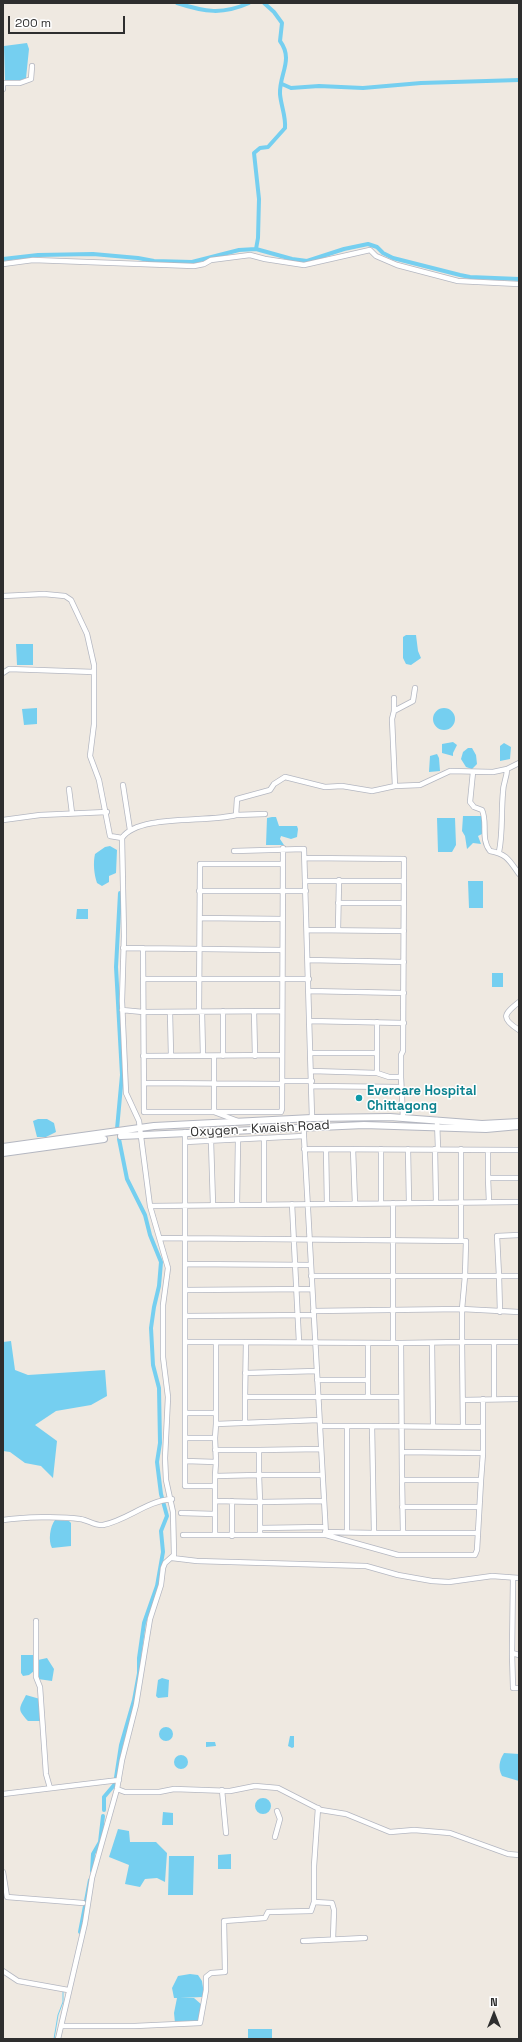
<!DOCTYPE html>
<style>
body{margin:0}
#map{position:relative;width:522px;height:2042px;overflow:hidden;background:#efe9e1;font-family:"Space Grotesk",sans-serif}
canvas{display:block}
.frame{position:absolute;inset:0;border:4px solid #2e2e2e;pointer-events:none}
.north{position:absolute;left:474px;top:1994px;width:40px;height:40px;-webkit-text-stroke:3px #fff;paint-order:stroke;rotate:0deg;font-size:11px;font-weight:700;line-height:16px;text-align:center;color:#2e2e2e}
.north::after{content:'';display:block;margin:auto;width:14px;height:18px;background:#2e2e2e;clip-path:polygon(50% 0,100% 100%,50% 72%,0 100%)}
.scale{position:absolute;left:8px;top:16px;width:117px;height:18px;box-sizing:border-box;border:2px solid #2e2e2e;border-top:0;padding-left:5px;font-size:12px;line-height:14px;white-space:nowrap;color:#2e2e2e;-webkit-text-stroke:3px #fff;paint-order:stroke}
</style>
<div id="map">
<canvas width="522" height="2042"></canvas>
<div class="frame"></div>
<div class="north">N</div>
<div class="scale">200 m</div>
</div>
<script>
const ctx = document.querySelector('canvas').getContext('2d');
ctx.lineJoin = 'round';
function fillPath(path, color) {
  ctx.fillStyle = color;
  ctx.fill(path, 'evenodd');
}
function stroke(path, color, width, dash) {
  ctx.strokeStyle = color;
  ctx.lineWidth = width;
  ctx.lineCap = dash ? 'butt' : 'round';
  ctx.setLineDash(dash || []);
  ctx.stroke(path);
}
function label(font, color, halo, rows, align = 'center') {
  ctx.font = font + ' "Space Grotesk",sans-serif';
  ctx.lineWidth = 3;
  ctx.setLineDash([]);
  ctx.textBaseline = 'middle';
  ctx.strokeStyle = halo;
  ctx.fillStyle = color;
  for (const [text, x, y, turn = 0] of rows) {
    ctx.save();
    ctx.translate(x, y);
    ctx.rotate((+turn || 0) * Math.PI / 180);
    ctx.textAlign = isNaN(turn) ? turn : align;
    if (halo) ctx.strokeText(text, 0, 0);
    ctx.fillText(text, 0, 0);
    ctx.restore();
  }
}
const water = new Path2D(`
 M 27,43 L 29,49 L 26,78 L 19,81 L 5,81 L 4,46 Z
 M 406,635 L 416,635 L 418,651 L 421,658 L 411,665 L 406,664 L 403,658 L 403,637 Z
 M 16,644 L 33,644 L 33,665 L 17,665 Z
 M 37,708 L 37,724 L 24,725 L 22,709 Z
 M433 719a11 11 0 1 1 22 0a11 11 0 1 1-22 0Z
 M 453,742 L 457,745 L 453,753 L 453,756 L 442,753 L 442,744 Z
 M 504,743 L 511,747 L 510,759 L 500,761 L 500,746 Z
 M 468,748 L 472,748 L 476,755 L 477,764 L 472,769 L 466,767 L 461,759 L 463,752 Z
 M 437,754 L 439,758 L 440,771 L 429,772 L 430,756 Z
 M 463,816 L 483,816 L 482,834 L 478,836 L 481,844 L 473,843 L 467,849 L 465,836 L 462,831 Z
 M 272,817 L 276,817 L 279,826 L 297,826 L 298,829 L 297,837 L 291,839 L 281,836 L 280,839 L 284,845 L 266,845 L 267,818 Z
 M 437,818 L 455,818 L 456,845 L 452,852 L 438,852 Z
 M 110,846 L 117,850 L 116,873 L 109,876 L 109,882 L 102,886 L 97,883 C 94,874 93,863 95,854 L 105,847 Z
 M 468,881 L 483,881 L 483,908 L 469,908 Z
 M 77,909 L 88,909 L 88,919 L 76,919 Z
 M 492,973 L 503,973 L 503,987 L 492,987 Z
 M 38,1119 L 47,1119 L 54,1123 L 56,1132 L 46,1137 L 37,1137 L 33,1121 Z
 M 11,1341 L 15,1370 L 28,1375 L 105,1370 L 107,1396 L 91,1405 L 56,1411 L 35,1425 L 57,1441 L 53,1478 L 41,1466 L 25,1463 L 10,1452 L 3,1451 L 3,1342 Z
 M 55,1520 L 69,1521 L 71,1523 L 71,1546 L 52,1548 C 48,1541 50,1526 55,1520 Z
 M 21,1655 L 34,1655 L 34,1671 L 29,1675 L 23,1676 L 21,1673 Z
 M 47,1658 L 54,1669 L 52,1681 L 38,1679 L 38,1660 Z
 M 162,1678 L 169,1680 L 168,1697 L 158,1698 L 156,1696 L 158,1680 Z
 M 26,1695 L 40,1699 L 41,1721 L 28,1721 C 17,1709 19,1709 26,1695 Z
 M159 1734a7 7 0 1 1 14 0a7 7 0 1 1-14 0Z
 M 290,1736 L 294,1736 L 294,1747 L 292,1748 L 288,1746 Z
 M 206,1742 L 215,1742 L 216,1746 L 206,1747 Z
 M 504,1753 L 519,1754 L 519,1781 L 502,1776 C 498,1768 499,1761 504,1753 Z
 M174 1762a7 7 0 1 1 14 0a7 7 0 1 1-14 0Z
 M255 1806a8 8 0 1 1 16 0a8 8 0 1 1-16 0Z
 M 163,1812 L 173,1813 L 173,1825 L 162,1825 Z
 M 118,1829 L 129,1831 L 130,1842 L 156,1842 L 167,1853 L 165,1882 L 157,1878 L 145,1879 L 140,1887 L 125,1884 L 129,1865 L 109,1857 Z
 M 231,1854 L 231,1869 L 218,1869 L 218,1855 Z
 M 169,1856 L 194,1856 L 193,1895 L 168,1895 Z
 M 190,1974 L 198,1975 L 202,1981 L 204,1994 L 202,1997 L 180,1998 L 194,1998 L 202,2005 L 199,2023 L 175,2023 L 174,2013 L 177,1998 L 174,1998 L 172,1988 L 178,1976 Z
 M 248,2029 L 272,2029 L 272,2039 L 248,2039 Z`);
const stream = new Path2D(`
 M 54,2039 L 58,2015 L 63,2002 L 63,1992`);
const canal = new Path2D(`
 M 177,3 C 205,12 222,15 249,3
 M 282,84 L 291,88 L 319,86 L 363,88 L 421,83 L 519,80
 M 256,249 L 258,238 L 259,199 L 254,153 L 260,148 L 268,147 L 285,128 C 286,116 281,106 280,94 C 279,74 294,60 280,41 L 282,23 L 274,12 L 264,3
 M 3,259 L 38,255 L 93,254 L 138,258 L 154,261 L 192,262 L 239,250 L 256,249 L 292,259 L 307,261 L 344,249 L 368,244 L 377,247 L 383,253 L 393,258 L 460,275 L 470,277 L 519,279
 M 117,1129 L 122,1075 L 116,967 L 120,893
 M 104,1810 L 104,1797 L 115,1784 L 121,1745 L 134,1700 L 139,1673 L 139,1658 L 144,1623 L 157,1586 L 163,1552 L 161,1531 L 167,1516 L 161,1494 L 157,1462 L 160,1443 L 159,1388 L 153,1365 L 151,1328 L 154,1307 L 159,1286 L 161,1262 L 150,1235 L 145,1215 L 127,1179 L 119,1139
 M 92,1871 L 93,1854 L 100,1842 L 103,1816
 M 80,1932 L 90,1880`);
const street = new Path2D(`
 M 3,89 L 3,83 L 20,83 L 31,79 L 32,66
 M 3,264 L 33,260 L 194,266 L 204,264 L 211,260 L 250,255 L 265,259 L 304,265 L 370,250 L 376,256 L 397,265 L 458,281 L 519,284
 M 3,596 L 44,594 L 65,596 L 71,600 L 87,634 L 94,665 L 94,724 L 90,756 L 99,780 L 110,836 L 122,838 L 124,936 L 122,1001 L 126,1093 L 139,1121 L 150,1206 L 168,1268 L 163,1305 L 163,1357 L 168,1397 L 165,1458 L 166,1480 L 173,1512 L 174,1555 L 165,1563 L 163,1568 L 161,1585 L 150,1619 L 136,1705 L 122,1760 L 117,1789 L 92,1878 L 85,1923 L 58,2039
 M 3,673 L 9,669 L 94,672
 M 394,698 L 394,711 L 392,719 L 395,786
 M 394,711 L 413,701 L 415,688
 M 473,772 L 470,802 L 474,807 L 482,810 C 488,823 480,838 490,851 C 507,854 509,860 519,874
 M 123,785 L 130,830
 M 69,789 L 72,813
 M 236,815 L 265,814
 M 3,820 L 40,815 L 107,812
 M 122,838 C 138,814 208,823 236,815 L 237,799 L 270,790 L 274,784 L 285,777 L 325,787 L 342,786 L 372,791 L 395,786 L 420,785 L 450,771 L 493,772 L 507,769 L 519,763
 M 234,851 L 304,849 L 312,1118
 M 499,852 C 503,833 501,812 503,792 C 503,783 507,778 507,769
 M 305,858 L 404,859 L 403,1051 L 401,1055 L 401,1077 L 389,1077 L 377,1073
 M 305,881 L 404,881
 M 199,891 L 306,891
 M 338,903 L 404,903
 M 200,918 L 282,919
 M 307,930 L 404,931
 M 338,930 L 339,880
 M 123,948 L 282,950
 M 143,948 L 144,1112 L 281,1112 L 282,1109 L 283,848
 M 308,960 L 404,962
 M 143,979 L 309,979
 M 309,991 L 404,993
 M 519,1002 C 504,1014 500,1018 519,1030
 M 122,1010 L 143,1012 L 282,1011
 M 223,1011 L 223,1056
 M 254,1011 L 255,1056
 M 170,1012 L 171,1056
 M 199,1012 L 200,864 L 282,864
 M 202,1012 L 203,1056
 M 310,1021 L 404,1023
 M 311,1053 L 377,1053
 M 143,1056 L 282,1055
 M 214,1056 L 214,1112 L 238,1121
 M 312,1071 L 377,1073 L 377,1022
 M 401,1077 L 403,1118
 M 282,1081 L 312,1081
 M 144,1083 L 282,1084
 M 312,1086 L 400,1087
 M 303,1119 L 326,1535
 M 437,1120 L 438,1149
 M 185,1132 L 185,1486 L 215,1486 L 215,1535
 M 211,1141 L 213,1205
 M 185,1142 L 304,1136
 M 304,1149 L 519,1150
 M 326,1149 L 327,1204
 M 353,1149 L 355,1204
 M 381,1149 L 381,1203
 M 408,1149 L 409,1203
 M 435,1149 L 436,1203
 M 461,1149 L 461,1241
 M 488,1178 L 488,1150
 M 489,1202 L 488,1178 L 519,1178
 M 292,1204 L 299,1342
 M 237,1205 L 238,1140
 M 264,1205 L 264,1138
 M 150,1206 L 519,1202
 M 160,1238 L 466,1241 L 465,1276 L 499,1276 L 497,1236 L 519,1235
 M 185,1264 L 311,1265
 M 311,1276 L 465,1276 L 462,1309 L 462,1342 L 519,1342
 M 185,1290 L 312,1289
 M 313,1311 L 462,1309 L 519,1312
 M 500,1312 L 499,1276 L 519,1276
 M 185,1316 L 314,1315
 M 185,1342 L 216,1342 L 216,1413
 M 216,1342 L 401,1343
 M 494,1342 L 494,1399
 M 393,1343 L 393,1203
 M 432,1343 L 433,1426
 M 245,1373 L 317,1371
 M 317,1380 L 368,1380 L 368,1397
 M 368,1380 L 368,1343
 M 245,1397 L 246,1342
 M 463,1400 L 519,1399
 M 185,1413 L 216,1413 L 216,1424
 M 245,1423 L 245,1397 L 401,1397
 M 320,1426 L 372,1426 L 374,1533 L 403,1533 L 402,1480 L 481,1480 L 483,1453 L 402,1452
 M 347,1426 L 347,1532
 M 372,1426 L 463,1427 L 462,1342 L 401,1343 C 401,1389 402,1435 402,1480
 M 463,1427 L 483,1427
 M 185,1438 L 215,1438 L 216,1462
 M 215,1438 L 216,1424 L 319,1420
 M 215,1450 L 259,1450 L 259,1475 L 322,1475
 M 259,1450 L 321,1449
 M 483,1453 L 483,1399
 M 185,1461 L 216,1462 L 215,1476
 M 215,1486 L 215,1476 L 259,1475 L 260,1502 L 324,1501
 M 215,1501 L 260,1502 L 260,1535
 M 232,1501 L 232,1536
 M 402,1507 L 479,1507
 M 181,1513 L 215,1514
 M 3,1520 C 22,1517 61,1516 80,1519 C 88,1520 95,1526 103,1525 C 128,1520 146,1501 172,1499
 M 260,1528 L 325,1527
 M 325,1532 L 374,1533
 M 403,1533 L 478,1533
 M 183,1535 L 326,1535 L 398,1555 L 475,1555 L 477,1550 L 481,1480
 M 172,1558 L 197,1561 L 366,1566 L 398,1575 L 432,1581 L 449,1582 L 492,1576 L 519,1578
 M 513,1578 L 512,1653 L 519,1655
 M 36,1621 L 36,1677 L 40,1687 L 46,1774 L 50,1788
 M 512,1653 L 513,1688 L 519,1688
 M 117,1789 L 125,1792 L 159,1792 L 174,1789 L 230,1791 L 255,1786 L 278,1788 L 321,1810 L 346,1814 L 390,1832 L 414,1830 L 450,1833 L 508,1854 L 519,1855
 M 222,1790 L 226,1833
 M 3,1794 L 119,1780
 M 275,1837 L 280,1819 L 277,1811
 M 3,1872 L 7,1897 L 83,1903
 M 314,1902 L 332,1903 L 334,1910 L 333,1939
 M 303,1941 L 365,1938
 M 3,1971 L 18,1981 L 68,1990
 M 61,2026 L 135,2026 L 200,2023 L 206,1990 L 206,1977 L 211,1973 L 225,1972 L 224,1921 L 265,1918 L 268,1912 L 311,1911 L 314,1902 L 314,1866 L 318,1808`);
const secondary = new Path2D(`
 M 121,1136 L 364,1125 L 486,1129 L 519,1126
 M 3,1147 L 154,1126 L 312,1118 L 390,1117 L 482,1124 L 519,1122
 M 3,1153 L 104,1139`);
const markers = [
 [359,1098,4,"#0f9aa8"]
];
const cultureNames = [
 ["Evercare Hospital",367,1091],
 ["Chittagong",367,1106]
];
const streetNames = [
 ["Oxygen - Kwaish Road",260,1129,-3]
];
fillPath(water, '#75cff0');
stroke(stream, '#75cff0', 1);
stroke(canal, '#75cff0', 4);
stroke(street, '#b4b7c1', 6);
stroke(secondary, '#b4b7c1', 8);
stroke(street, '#fff', 4.5);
stroke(secondary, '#fff', 6);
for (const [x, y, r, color] of markers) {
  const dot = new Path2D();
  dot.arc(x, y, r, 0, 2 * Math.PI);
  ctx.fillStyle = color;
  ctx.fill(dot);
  stroke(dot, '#fff', 1.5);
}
label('bold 13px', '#0d838f', '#fff', cultureNames, 'left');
label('13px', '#2e2e2e', '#fff', streetNames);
</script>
